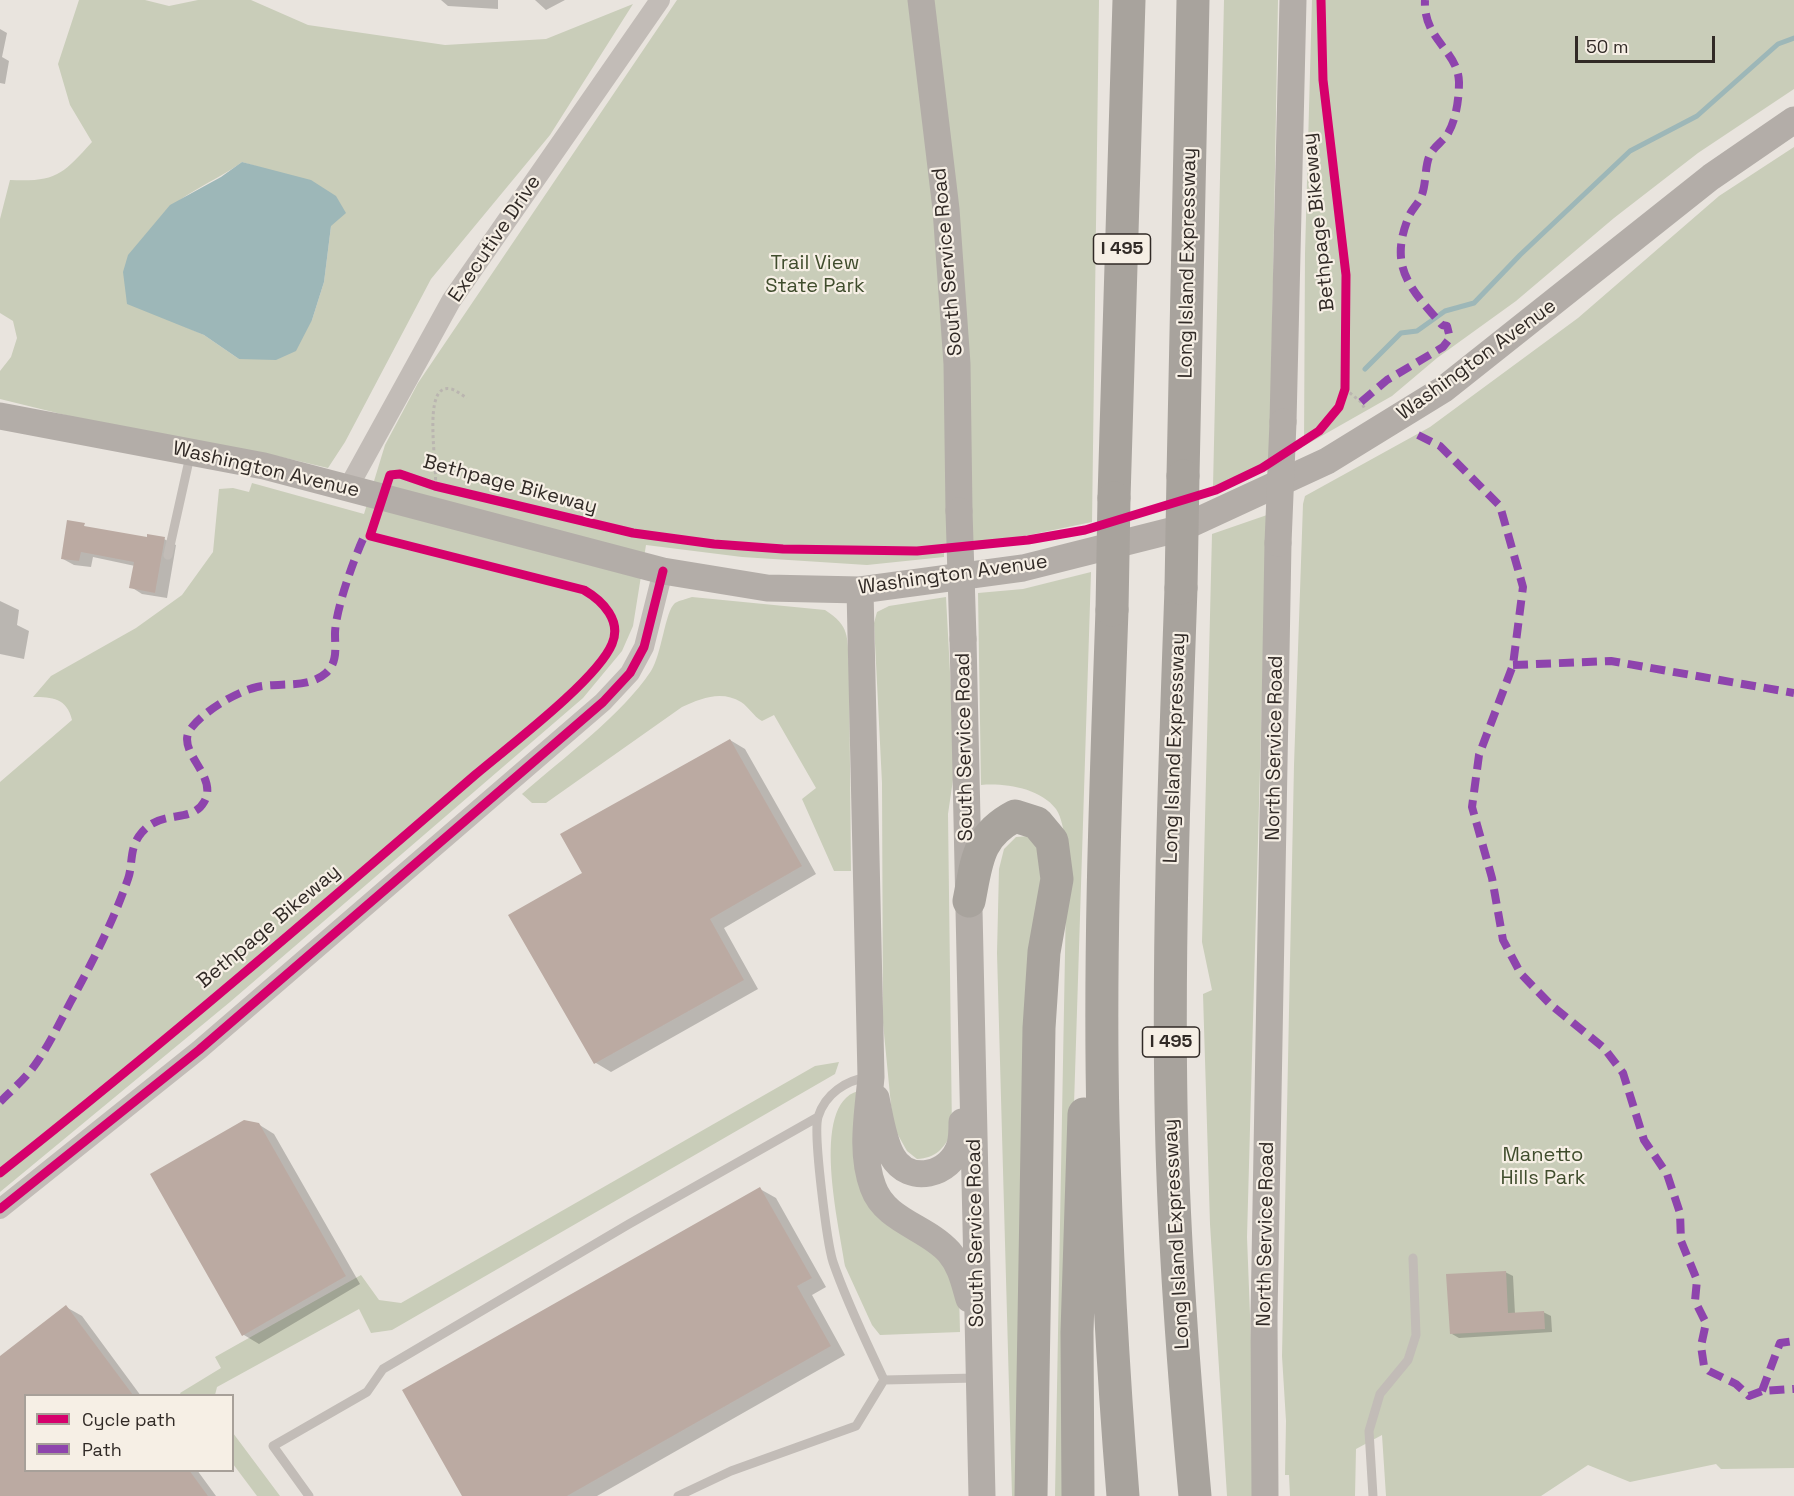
<!DOCTYPE html>
<style>
body{margin:0}
#map{position:relative;width:1794px;height:1496px;overflow:hidden;background:#e9e4de;font-family:"Space Grotesk",sans-serif}
canvas{display:block}
.legend{position:absolute;left:24px;top:1394px;width:210px;height:78px;box-sizing:border-box;background:#f6efe5;border:2px solid #a7a099;margin:0;padding:8px 10px;list-style:none;font-size:18px;color:#312a26}
.legend li{display:flex;align-items:center;gap:12px;height:30px}
.legend b{width:30px;border:2px solid #a7a099}
.scale{position:absolute;left:1575px;top:36px;width:140px;height:27px;box-sizing:border-box;border:3px solid #312a26;border-top:0;padding-left:8px;font-size:18px;line-height:21px;white-space:nowrap;color:#312a26;-webkit-text-stroke:4px #f6efe5;paint-order:stroke}
</style>
<div id="map">
<canvas width="1794" height="1496"></canvas>
<ul class="legend">
<li><b style="height:8px;background:#d6006c"></b>Cycle path</li>
<li><b style="height:8px;background:#8e44ad"></b>Path</li>
</ul>
<div class="scale">50 m</div>
</div>
<script>
const ctx = document.querySelector('canvas').getContext('2d');
ctx.lineJoin = 'round';
function fillPath(path, color) {
  ctx.fillStyle = color;
  ctx.fill(path, 'evenodd');
}
function stroke(path, color, width, dash) {
  ctx.strokeStyle = color;
  ctx.lineWidth = width;
  ctx.lineCap = dash ? 'butt' : 'round';
  ctx.setLineDash(dash || []);
  ctx.stroke(path);
}
function label(font, color, halo, rows, align = 'center') {
  ctx.font = font + ' "Space Grotesk",sans-serif';
  ctx.lineWidth = 4.5;
  ctx.setLineDash([]);
  ctx.textBaseline = 'middle';
  ctx.strokeStyle = halo;
  ctx.fillStyle = color;
  for (const [text, x, y, turn = 0] of rows) {
    ctx.save();
    ctx.translate(x, y);
    ctx.rotate((+turn || 0) * Math.PI / 180);
    ctx.textAlign = isNaN(turn) ? turn : align;
    if (halo) ctx.strokeText(text, 0, 0);
    ctx.fillText(text, 0, 0);
    ctx.restore();
  }
}
const green = new Path2D(`
 M 79,0 L 145,0 L 169,6 L 198,0 L 251,0 L 308,25 L 445,45 L 546,39 L 633,4 L 550,135 L 431,279 L 345,442 L 328,468 L 281,457 L 106,425 L 0,399 L 0,371 L 11,357 L 17,338 L 13,321 L 0,313 L 0,219 L 10,180 C 56,182 62,175 92,142 L 70,105 L 58,64 ZM 242,162 L 272,171 L 331,226 L 324,282 L 312,320 L 239,359 L 204,335 L 170,320 L 159,220 C 180,193 215,182 242,162 Z
 M 677,0 L 1099,0 L 1092,522 L 1010,539 L 944,546 L 944,557 L 867,565 L 742,557 L 646,545 L 633,626 L 622,651 L 583,698 L 230,1002 L 0,1192 L 0,782 L 72,720 C 67,698 52,697 33,697 L 51,676 L 136,628 L 182,595 L 213,552 L 219,489 L 233,488 L 249,492 L 252,483 L 364,514 L 385,445 L 418,383 Z
 M 1224,0 L 1278,0 L 1270,450 L 1269,461 L 1213,487 Z
 M 1312,0 L 1794,0 L 1794,89 L 1698,153 L 1614,218 L 1516,301 L 1437,358 L 1392,396 L 1304,446 L 1305,254 Z
 M 1794,147 L 1794,1468 L 1721,1469 L 1716,1464 L 1630,1482 L 1588,1465 L 1541,1496 L 1386,1496 L 1382,1435 L 1356,1449 L 1355,1496 L 1290,1496 L 1289,1475 L 1285,1475 L 1286,1421 L 1282,1356 L 1294,765 L 1303,504 L 1305,496 L 1430,427 L 1578,318 L 1719,196 Z
 M 1267,515 L 1247,1237 L 1257,1496 L 1227,1496 L 1210,1224 L 1203,994 L 1212,990 L 1202,942 L 1212,534 Z
 M 1091,572 L 1073,1136 L 1072,1496 L 1055,1496 L 1067,845 C 1064,835 1062,817 1056,809 C 1040,788 1005,783 981,785 L 978,593 L 1023,589 Z
 M 692,597 L 825,610 C 850,626 847,636 849,664 L 851,871 L 834,871 L 802,799 L 816,788 L 774,715 L 762,721 C 753,716 749,707 741,702 C 722,690 701,698 682,707 L 546,803 L 532,803 L 522,794 C 563,758 622,715 651,671 C 662,654 665,611 675,603 C 680,600 687,599 692,597 Z
 M 946,597 L 955,766 L 948,814 L 952,1133 C 943,1149 936,1158 917,1159 L 907,1151 L 893,1126 L 883,1023 L 882,783 L 874,623 L 877,612 L 889,606 Z
 M 1029,836 L 1044,845 L 1025,1496 L 1012,1496 L 997,953 L 999,869 L 1004,849 L 1016,837 Z
 M 839,1062 L 835,1074 L 392,1330 L 371,1333 L 359,1309 L 217,1387 L 215,1395 L 181,1395 L 180,1393 L 221,1368 L 215,1357 L 361,1275 L 379,1300 L 401,1303 L 815,1066 Z
 M 858,1091 L 864,1181 L 940,1252 L 959,1293 L 960,1332 L 880,1335 L 872,1325 L 845,1266 C 840,1228 809,1105 858,1091 Z
 M 233,1433 L 280,1496 L 257,1496 L 233,1464 Z`);
const water = new Path2D(`
 M 242,162 L 311,180 L 336,196 L 346,213 L 331,226 L 324,282 L 312,320 L 296,351 L 276,360 L 239,359 L 204,335 L 127,304 L 123,272 L 128,255 L 170,205 L 221,177 Z`);
const shadow = new Path2D(`
 M 441,0 L 498,0 L 498,9 L 448,6 Z
 M 535,0 L 565,0 L 546,10 Z
 M 0,29 L 7,33 L 2,57 L 9,61 L 5,84 L 0,83 Z
 M 68,521 L 91,529 L 148,539 L 164,539 L 176,545 L 167,598 L 142,594 L 131,587 L 135,566 L 93,557 L 91,567 L 74,565 L 63,559 Z
 M 0,601 L 19,610 L 17,625 L 29,631 L 24,659 L 0,654 Z
 M 730,740 L 745,749 L 816,874 L 724,928 L 758,989 L 611,1072 L 596,1063 L 584,874 Z
 M 258,1124 L 274,1134 L 360,1284 L 259,1344 L 244,1335 Z
 M 760,1189 L 776,1198 L 826,1287 L 812,1295 L 845,1355 L 597,1496 L 464,1496 Z
 M 1505,1272 L 1513,1276 L 1515,1314 L 1543,1312 L 1551,1316 L 1552,1332 L 1459,1338 L 1452,1334 Z
 M 66,1307 L 82,1316 L 141,1396 L 26,1396 L 26,1470 L 197,1470 L 216,1496 L 0,1496 L 0,1357 Z`);
const stream = new Path2D(`
 M 1365,369 L 1401,333 L 1417,331 L 1445,311 L 1474,303 L 1520,255 L 1630,151 L 1697,116 L 1778,44 L 1794,38`);
const building = new Path2D(`
 M 67,520 L 85,523 L 84,526 L 147,537 L 147,534 L 165,537 L 155,593 L 129,588 L 134,562 L 81,552 L 79,561 L 61,559 Z
 M 730,739 L 802,866 L 710,919 L 744,980 L 594,1064 L 508,915 L 582,873 L 560,834 Z
 M 244,1120 L 259,1123 L 346,1276 L 242,1336 L 150,1174 Z
 M 760,1187 L 812,1278 L 797,1286 L 831,1346 L 567,1496 L 462,1496 L 402,1390 Z
 M 1506,1271 L 1508,1313 L 1544,1311 L 1545,1329 L 1450,1334 L 1446,1274 Z
 M 66,1305 L 133,1395 L 26,1395 L 26,1470 L 189,1470 L 208,1496 L 0,1496 L 0,1356 Z`);
const path = new Path2D(`
 M 1345,389 L 1361,402 L 1365,409
 M 435,486 C 439,472 420,381 451,389 C 456,390 463,396 467,398`);
const service = new Path2D(`
 M 168,555 L 190,456
 M 869,1077 C 846,1080 825,1094 818,1117 C 813,1134 827,1243 833,1262 C 847,1303 866,1341 884,1380 L 976,1378
 M 309,1496 L 273,1446 L 367,1392 L 383,1369 L 629,1224 L 818,1117
 M 678,1496 L 731,1471 L 856,1426 L 884,1380
 M 1373,1496 L 1369,1431 L 1380,1394 L 1408,1360 L 1416,1335 L 1413,1258`);
const minor = new Path2D(`
 M 348,488 L 451,301 L 660,0
 M 0,1209 L 199,1050 L 603,702 L 630,673 L 644,647 L 663,571`);
const secondary = new Path2D(`
 M 921,0 L 946,209 L 957,364 L 959,511
 M 0,416 L 264,466 L 663,571 L 767,588 L 860,590 L 1023,568 L 1182,528 L 1327,461 L 1444,389 L 1711,177 L 1794,120
 M 1283,422 L 1293,0
 M 860,590 L 871,1077 C 868,1113 860,1152 873,1187 C 885,1221 927,1227 949,1252 C 961,1266 964,1282 969,1299
 M 963,639 L 982,1496
 M 876,1098 C 880,1117 883,1140 892,1156 C 909,1186 951,1175 960,1145 C 962,1138 962,1129 962,1122
 M 1265,1496 L 1264,1316 L 1278,543`);
const motorway = new Path2D(`
 M 1183,476 L 1193,0
 M 1114,498 L 1129,0
 M 1181,588 C 1175,760 1168,932 1171,1104 C 1173,1235 1183,1366 1195,1496
 M 1112,610 C 1106,780 1099,951 1103,1121 C 1106,1246 1113,1371 1123,1496
 M 969,901 C 977,861 977,836 1015,816 L 1037,823 L 1052,841 L 1057,879 L 1044,952 L 1039,1028 L 1031,1496
 M 1078,1496 L 1077,1332 L 1084,1114`);
const secondaryBridge = new Path2D(`
 M 959,511 L 963,639
 M 1278,543 L 1283,422`);
const motorwayBridge = new Path2D(`
 M 1181,588 L 1183,476
 M 1112,610 L 1114,498`);
const quiet = new Path2D(`
 M 1361,402 L 1387,380 L 1443,347 L 1450,338 L 1447,326 L 1442,325 C 1410,288 1388,267 1409,216 C 1412,209 1418,204 1421,197 C 1427,184 1424,164 1431,153 C 1435,146 1442,142 1447,135 C 1456,121 1459,99 1459,82 C 1458,50 1423,40 1425,0
 M 1418,435 L 1440,446 L 1500,506 L 1523,587 L 1513,665 L 1479,755 L 1472,807 L 1492,878 L 1503,940 L 1521,974 L 1551,1005 L 1604,1048 L 1623,1073 L 1644,1140 L 1667,1174 L 1680,1213 L 1681,1241 L 1697,1280 L 1695,1301 L 1706,1323 L 1701,1346 L 1704,1366 L 1709,1371 L 1736,1384 L 1749,1396 L 1762,1391 L 1794,1389
 M 1513,665 L 1611,661 L 1794,693
 M 0,1102 C 13,1089 27,1077 37,1062 C 50,1043 60,1022 70,1003 C 92,963 113,922 128,879 C 133,865 129,851 139,836 C 159,807 191,825 204,802 C 220,775 172,750 192,727 C 206,710 236,692 257,687 C 280,682 308,689 326,673 C 338,662 335,648 335,634 C 335,612 353,561 363,539 L 370,536
 M 1762,1391 L 1780,1343 L 1794,1341`);
const cycleway = new Path2D(`
 M 0,1173 C 162,1045 319,910 475,775 C 508,747 597,680 612,644 C 622,621 603,601 584,590 L 370,536 L 390,475 L 400,474 L 435,486 L 633,533 L 714,544 L 783,549 L 917,551 L 1028,540 L 1085,530 L 1216,490 L 1262,468 L 1319,431 L 1339,407 L 1345,389 L 1346,275 L 1323,80 L 1321,0
 M 0,1209 L 199,1050 L 603,702 L 630,673 L 644,647 L 663,571`);
const shields = [
 [1122,249,57],
 [1171,1042,57]
];
const shieldNames = [
 ["I 495",1122,249],
 ["I 495",1171,1042]
];
const streetNames = [
 ["Bethpage Bikeway",1319,222,-96],
 ["Executive Drive",495,239,-56],
 ["South Service Road",948,262,-95],
 ["Long Island Expressway",1188,263,-89],
 ["Washington Avenue",1477,360,-36],
 ["Washington Avenue",266,470,13],
 ["Bethpage Bikeway",510,485,15],
 ["Washington Avenue",953,575,-8],
 ["South Service Road",965,747,-91],
 ["Long Island Expressway",1175,748,-88],
 ["North Service Road",1275,748,-89],
 ["Bethpage Bikeway",269,927,-40],
 ["South Service Road",976,1233,-91],
 ["Long Island Expressway",1177,1234,-93],
 ["North Service Road",1266,1234,-89]
];
const parkNames = [
 ["Trail View",815,264],
 ["State Park",815,287],
 ["Manetto",1543,1156],
 ["Hills Park",1543,1179]
];
fillPath(green, '#c9cdb9');
fillPath(water, '#9db7b8');
fillPath(shadow, '#0003');
stroke(stream, '#9db7b8', 5);
fillPath(building, '#bbaaa2');
stroke(path, '#bab5b0', 3, [3, 3]);
stroke(service, '#c2bcb7', 9);
stroke(minor, '#c2bcb7', 20);
stroke(secondary, '#b3ada8', 27);
stroke(motorway, '#a8a39d', 33);
stroke(secondaryBridge, '#b3ada8', 27);
stroke(motorwayBridge, '#a8a39d', 33);
stroke(quiet, '#8e44ad', 8, [15, 8]);
stroke(cycleway, '#d6006c', 9);
for (const [x, y, w] of shields) {
  const box = new Path2D();
  box.roundRect(x - w / 2, y - 15, w, 30, 4.5);
  ctx.fillStyle = '#f6efe5';
  ctx.fill(box);
  stroke(box, '#312a26', 1.5);
}
label('bold 18px', '#312a26', null, shieldNames);
label('20px', '#312a26', '#f6efe5', streetNames);
label('20px', '#404d2d', '#f6efe5', parkNames);
</script>
